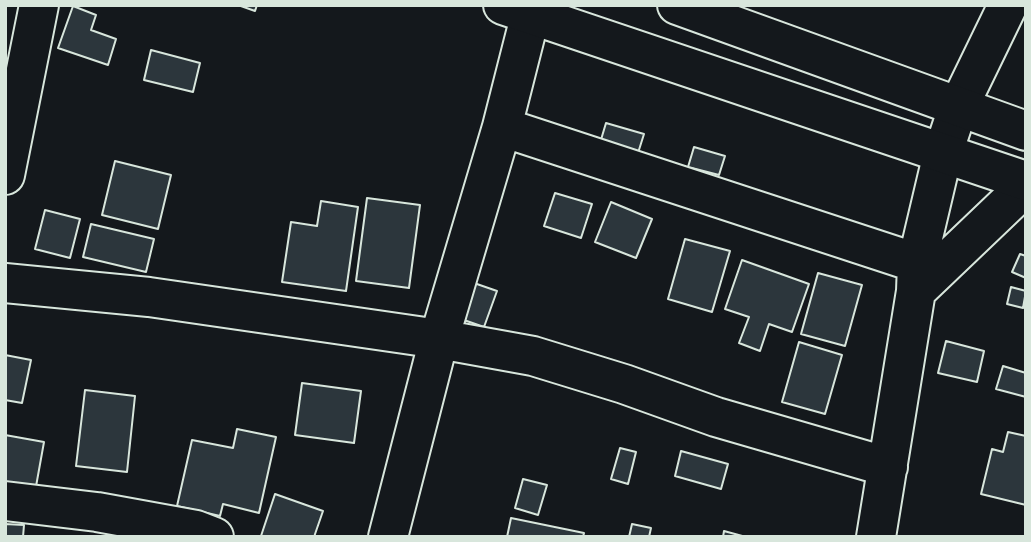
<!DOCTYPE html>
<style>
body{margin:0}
#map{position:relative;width:1031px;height:542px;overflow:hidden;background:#14181c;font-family:Manrope,sans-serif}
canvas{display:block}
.frame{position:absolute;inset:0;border:7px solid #d8e6dc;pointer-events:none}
</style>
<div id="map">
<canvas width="1031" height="542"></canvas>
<div class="frame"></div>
</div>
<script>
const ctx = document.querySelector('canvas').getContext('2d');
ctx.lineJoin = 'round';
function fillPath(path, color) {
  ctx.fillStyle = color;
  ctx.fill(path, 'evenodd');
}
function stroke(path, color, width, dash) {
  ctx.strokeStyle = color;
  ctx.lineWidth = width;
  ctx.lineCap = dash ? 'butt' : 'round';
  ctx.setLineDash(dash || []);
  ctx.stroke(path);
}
const building = new Path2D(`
 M 238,5 L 257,5 L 255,11 Z
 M 73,6 L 96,15 L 91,30 L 116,39 L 108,65 L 58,48 Z
 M 151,50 L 200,63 L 193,92 L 144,80 Z
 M 606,123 L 644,134 L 638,153 L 600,143 Z
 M 694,147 L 725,156 L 719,175 L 688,167 Z
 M 115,161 L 171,175 L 158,229 L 102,215 Z
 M 555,193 L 592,204 L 581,238 L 544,226 Z
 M 367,198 L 420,205 L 409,288 L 356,281 Z
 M 321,201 L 358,207 L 346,291 L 282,282 L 291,222 L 317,226 Z
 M 611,202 L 652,219 L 636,258 L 595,242 Z
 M 45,210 L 80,219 L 70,258 L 35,249 Z
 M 91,224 L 154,239 L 146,272 L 83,257 Z
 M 685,239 L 730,251 L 712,312 L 668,299 Z
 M 1020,254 L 1026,256 L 1026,278 L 1012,272 Z
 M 742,260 L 809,284 L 792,332 L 769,324 L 760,351 L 739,343 L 749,317 L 725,309 Z
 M 818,273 L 862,285 L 845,346 L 801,334 Z
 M 474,283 L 497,291 L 484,327 L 461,319 Z
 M 1011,287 L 1026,291 L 1023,308 L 1007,304 Z
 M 946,341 L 984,351 L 977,382 L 938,373 Z
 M 799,342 L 842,355 L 825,414 L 782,402 Z
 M 5,355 L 31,360 L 22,403 L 5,400 Z
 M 1003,366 L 1026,373 L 1026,397 L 996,389 Z
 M 302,383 L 361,391 L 354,443 L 295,435 Z
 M 85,390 L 135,396 L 127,472 L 76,466 Z
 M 237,429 L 276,437 L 259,513 L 223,504 L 220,516 L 177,506 L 192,440 L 233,448 Z
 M 1008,432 L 1026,436 L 1026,505 L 981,494 L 992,449 L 1003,452 Z
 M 5,435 L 44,442 L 35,492 L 5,487 Z
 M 620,448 L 636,452 L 628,484 L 611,479 Z
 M 681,451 L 728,464 L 721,489 L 675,476 Z
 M 523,479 L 547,485 L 538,515 L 515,508 Z
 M 275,494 L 323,511 L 314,537 L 261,536 Z
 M 511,518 L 584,533 L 583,537 L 507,537 Z
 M 5,524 L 24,525 L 23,537 L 5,537 Z
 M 632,524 L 651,528 L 649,537 L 629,537 Z
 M 724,531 L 746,537 L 723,537 Z`);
const street = new Path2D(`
 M 502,127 L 917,263
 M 5,175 L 39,5
 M 5,283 L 149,297 L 439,339 L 533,356 L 624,384 L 716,417 L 888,467
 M 916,291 L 1026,186
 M 5,501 L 97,512 L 196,530 L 214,537
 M 388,537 L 439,339 L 502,127 L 533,5
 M 876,537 L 916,291 L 917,263 L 943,153`);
const secondary = new Path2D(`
 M 943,153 L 958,108 L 1008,5`);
const highway = new Path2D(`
 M 503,5 L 1026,181
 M 677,5 L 1026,131`);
fillPath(building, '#2c363c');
stroke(building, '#d8e6dc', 2);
stroke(street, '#d8e6dc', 42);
stroke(secondary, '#d8e6dc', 42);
stroke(highway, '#d8e6dc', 42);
stroke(street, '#14181c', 38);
stroke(secondary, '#14181c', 38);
stroke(highway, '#14181c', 38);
</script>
